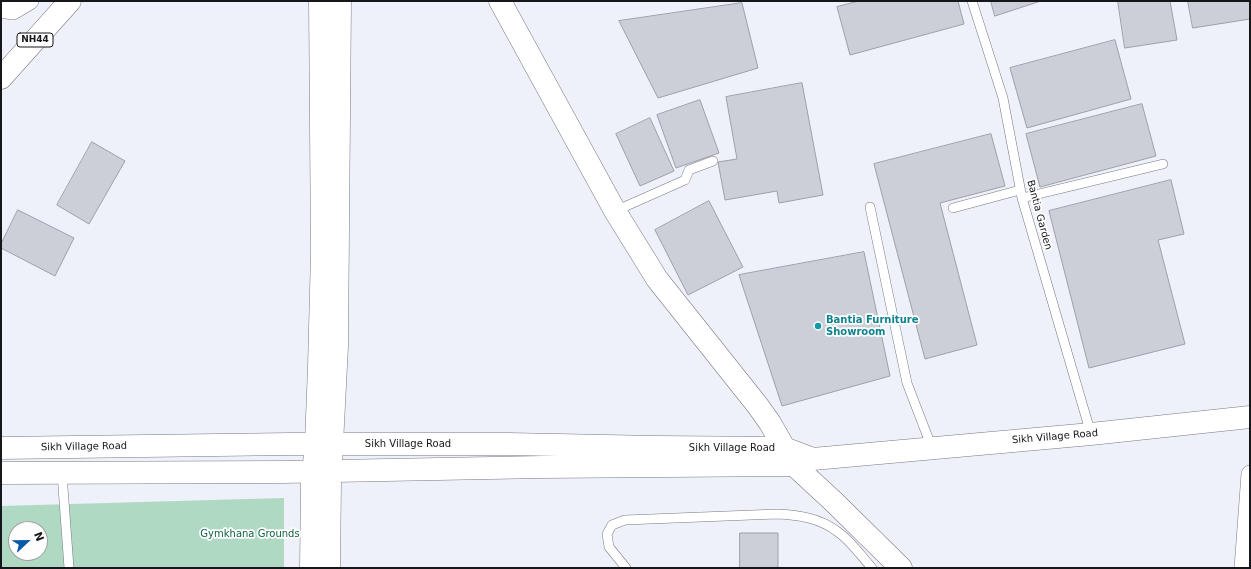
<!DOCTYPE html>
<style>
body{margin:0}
#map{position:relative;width:1251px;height:569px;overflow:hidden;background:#eef0fa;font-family:"DejaVu Sans",sans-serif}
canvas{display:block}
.frame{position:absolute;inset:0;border:2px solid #16171a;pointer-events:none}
.north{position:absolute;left:8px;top:521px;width:40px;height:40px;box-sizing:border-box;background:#fefefe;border:1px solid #a1a2a3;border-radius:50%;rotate:68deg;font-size:11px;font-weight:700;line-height:16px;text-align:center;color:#16171a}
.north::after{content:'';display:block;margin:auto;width:14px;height:18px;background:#0a59a7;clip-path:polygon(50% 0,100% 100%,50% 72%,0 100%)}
</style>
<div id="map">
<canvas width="1251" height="569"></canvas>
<div class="frame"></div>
<div class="north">N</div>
</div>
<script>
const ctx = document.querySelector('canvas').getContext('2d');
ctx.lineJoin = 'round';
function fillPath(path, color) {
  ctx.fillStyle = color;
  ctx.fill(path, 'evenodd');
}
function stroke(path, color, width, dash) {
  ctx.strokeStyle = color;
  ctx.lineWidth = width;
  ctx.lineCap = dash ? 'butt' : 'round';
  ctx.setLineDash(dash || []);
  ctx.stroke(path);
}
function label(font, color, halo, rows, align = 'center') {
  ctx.font = font + ' "DejaVu Sans",sans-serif';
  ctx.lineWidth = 3.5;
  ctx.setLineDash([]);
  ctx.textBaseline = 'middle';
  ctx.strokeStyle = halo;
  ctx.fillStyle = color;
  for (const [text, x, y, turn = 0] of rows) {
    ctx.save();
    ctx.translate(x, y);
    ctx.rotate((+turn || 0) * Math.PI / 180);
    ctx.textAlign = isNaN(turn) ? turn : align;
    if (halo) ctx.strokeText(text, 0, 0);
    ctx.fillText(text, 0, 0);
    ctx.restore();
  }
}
const green = new Path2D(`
 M 284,498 L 284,568 L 1,568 L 1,506 ZM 16,529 L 40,529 L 40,553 L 16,553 Z`);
const building = new Path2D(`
 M 859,1 L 958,1 L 964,24 L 850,55 L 837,7 Z
 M 991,1 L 1041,1 L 995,16 Z
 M 1118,1 L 1170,1 L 1177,40 L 1125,48 Z
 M 1188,1 L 1250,1 L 1250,19 L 1193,28 Z
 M 742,3 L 758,68 L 658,98 L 619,21 Z
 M 1115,40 L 1131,99 L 1027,128 L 1010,68 Z
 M 802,83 L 823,195 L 779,203 L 777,191 L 725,200 L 718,162 L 737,159 L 726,97 Z
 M 700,100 L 719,153 L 676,168 L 657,115 Z
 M 1142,104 L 1156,156 L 1040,187 L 1026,134 Z
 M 650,118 L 674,171 L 640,186 L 616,134 Z
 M 991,134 L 1005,186 L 940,203 L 977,345 L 925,359 L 874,164 Z
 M 92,142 L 125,161 L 89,224 L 57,205 Z
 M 1171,180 L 1184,234 L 1158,240 L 1185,344 L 1089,368 L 1049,211 Z
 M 709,201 L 743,267 L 688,295 L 655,230 Z
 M 18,210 L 74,238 L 55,276 L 1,248 L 1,244 Z
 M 864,252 L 890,376 L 782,406 L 739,275 Z
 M 740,533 L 778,533 L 778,568 L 740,568 Z`);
const service = new Path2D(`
 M 972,1 L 1003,98 L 1022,198 L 1091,434
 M 1022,198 L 1163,164
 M 870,207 L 907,383 L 932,448
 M 953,208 L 1020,190
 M 615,211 L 685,180 L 689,170 L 713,161
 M 62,474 L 69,568
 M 626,568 L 609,547 L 607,534 L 612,525 L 625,520 L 777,514 C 799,515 820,518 838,532 C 850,540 862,557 872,568`);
const minor = new Path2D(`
 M 1,9 L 13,11 L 30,1
 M 1243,568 L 1250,474`);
const tertiary = new Path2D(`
 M 500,1 L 615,211 L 657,279 L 758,406 L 770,423 L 794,465 L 834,502 L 901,568`);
const secondary = new Path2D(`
 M 1,448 L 290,444 L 509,444 L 656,447 L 784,448 L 813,459
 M 1,473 L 283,472 L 542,467 L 794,465 L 813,459 L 1091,434 L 1250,417
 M 311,568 L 312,484 L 316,443 L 319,367 L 322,253 L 320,1
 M 329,568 L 330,483 L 337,346 L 340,1`);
const trunk = new Path2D(`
 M 1,78 L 70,1`);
const markers = [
 [818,326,4,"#0f9aa8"]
];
const shields = [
 [35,40,36]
];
const shieldNames = [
 ["NH44",35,40]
];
const streetNames = [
 ["Bantia Garden",1039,215,75],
 ["Sikh Village Road",1055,437,-5],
 ["Sikh Village Road",408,444],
 ["Sikh Village Road",84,447,-1],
 ["Sikh Village Road",732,448]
];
const cultureNames = [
 ["Bantia Furniture",826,320],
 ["Showroom",826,332]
];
const parkNames = [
 ["Gymkhana Grounds",250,534]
];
fillPath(green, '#afd9c3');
fillPath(building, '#ccced8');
stroke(building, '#9e9fa9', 1);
stroke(service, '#787982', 10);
stroke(minor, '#787982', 18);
stroke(tertiary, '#787982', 23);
stroke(secondary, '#787982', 23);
stroke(trunk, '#787982', 23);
stroke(service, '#fff', 9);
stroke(minor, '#fff', 17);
stroke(tertiary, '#fff', 22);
stroke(secondary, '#fff', 22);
stroke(trunk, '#fff', 22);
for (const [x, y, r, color] of markers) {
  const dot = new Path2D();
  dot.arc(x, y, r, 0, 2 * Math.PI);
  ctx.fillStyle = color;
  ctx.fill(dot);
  stroke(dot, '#fefefe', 1.5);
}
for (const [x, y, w] of shields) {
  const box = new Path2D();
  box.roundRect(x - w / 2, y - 7, w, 14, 3);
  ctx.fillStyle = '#fefefe';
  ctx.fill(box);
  stroke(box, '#16171a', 1);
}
label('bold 9px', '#16171a', null, shieldNames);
label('10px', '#16171a', '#fefefe', streetNames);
label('bold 10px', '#0d838f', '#fefefe', cultureNames, 'left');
label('10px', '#106243', '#fefefe', parkNames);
</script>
